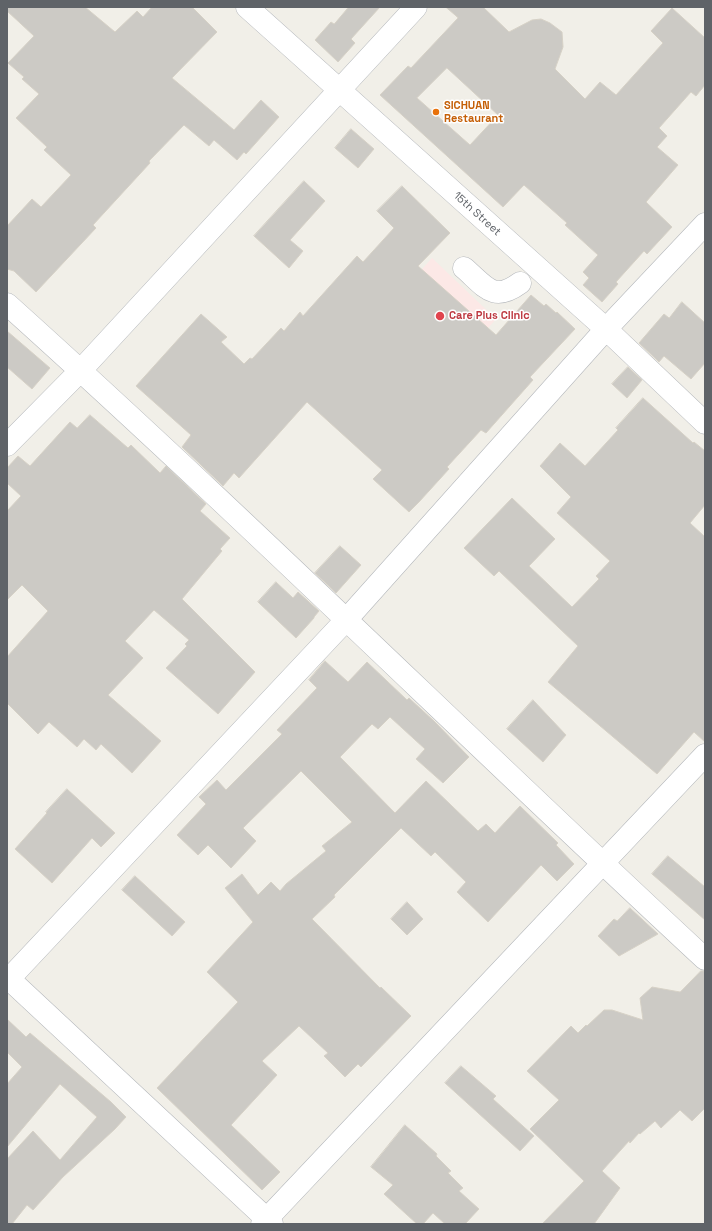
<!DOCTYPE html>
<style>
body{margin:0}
#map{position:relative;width:712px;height:1231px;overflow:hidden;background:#f1efe8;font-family:"Space Grotesk",sans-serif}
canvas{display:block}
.frame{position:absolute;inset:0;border:8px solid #5f6368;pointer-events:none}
</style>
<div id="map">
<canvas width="712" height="1231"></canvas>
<div class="frame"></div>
</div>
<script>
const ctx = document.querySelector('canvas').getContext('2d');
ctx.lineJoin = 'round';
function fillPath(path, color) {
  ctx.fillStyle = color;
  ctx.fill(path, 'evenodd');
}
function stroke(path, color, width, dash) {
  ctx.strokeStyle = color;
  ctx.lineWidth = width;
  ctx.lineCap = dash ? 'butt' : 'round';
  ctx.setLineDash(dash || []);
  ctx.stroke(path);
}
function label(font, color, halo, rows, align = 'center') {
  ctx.font = font + ' "Space Grotesk",sans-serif';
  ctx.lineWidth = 3;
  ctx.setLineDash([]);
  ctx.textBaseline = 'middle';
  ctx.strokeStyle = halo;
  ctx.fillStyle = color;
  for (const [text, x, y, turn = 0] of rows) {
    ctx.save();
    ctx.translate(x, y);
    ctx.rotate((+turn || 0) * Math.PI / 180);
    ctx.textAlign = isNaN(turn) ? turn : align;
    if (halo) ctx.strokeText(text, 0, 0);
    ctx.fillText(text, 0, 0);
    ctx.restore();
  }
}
const medical = new Path2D(`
 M 432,258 L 496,319 L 449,372 L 383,313 Z`);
const building = new Path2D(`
 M 7,7 L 85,7 L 115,32 L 137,11 L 143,17 L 152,7 L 192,7 L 217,32 L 172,78 L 234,130 L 261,100 L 279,117 L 246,154 L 244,152 L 237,160 L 214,140 L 209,146 L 184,125 L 149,161 L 150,163 L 93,225 L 96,228 L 36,292 L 14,271 L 7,269 L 7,226 L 32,199 L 41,207 L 71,175 L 44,150 L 47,147 L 16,118 L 39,94 L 22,79 L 24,77 L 8,63 L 34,36 L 7,11 Z
 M 349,7 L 380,7 L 351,39 L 355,43 L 338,62 L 315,40 L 331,22 L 334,24 Z
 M 446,7 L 483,7 L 509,32 L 532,20 L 541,19 L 550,23 L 562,32 L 563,47 L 555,69 L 585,99 L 600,82 L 616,95 L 663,43 L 651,31 L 672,8 L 705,38 L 705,85 L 696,96 L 691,92 L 659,128 L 667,136 L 657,147 L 678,165 L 646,202 L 672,227 L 647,254 L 644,251 L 616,282 L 618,284 L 602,302 L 583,285 L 589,278 L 583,272 L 598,255 L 565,225 L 567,223 L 524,185 L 503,207 L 380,95 L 408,66 L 411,68 L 458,18 ZM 447,68 L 498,115 L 470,145 L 417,98 Z
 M 351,129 L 374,149 L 358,168 L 335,148 Z
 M 304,181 L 325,201 L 290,240 L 303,251 L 289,268 L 254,236 Z
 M 402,186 L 450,233 L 418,266 L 496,335 L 531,295 L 544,306 L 546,304 L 556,313 L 557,312 L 575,329 L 530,377 L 533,380 L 486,433 L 481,430 L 447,467 L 449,469 L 419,502 L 409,512 L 373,479 L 382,470 L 307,402 L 239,478 L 234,473 L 223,486 L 182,447 L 191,435 L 136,386 L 201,314 L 227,337 L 221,342 L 244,364 L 250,358 L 252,359 L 281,328 L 284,331 L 300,312 L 303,316 L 357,256 L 363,262 L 394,228 L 377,211 Z
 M 682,302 L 705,323 L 705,363 L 691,379 L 664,356 L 659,362 L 639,343 L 664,314 L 669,318 Z
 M 7,331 L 50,368 L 32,389 L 7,367 Z
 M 628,367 L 642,380 L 627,398 L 612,384 Z
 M 643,398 L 693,443 L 694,442 L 705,451 L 705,505 L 690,523 L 705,537 L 705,742 L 694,732 L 657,774 L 548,682 L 578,646 L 499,571 L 494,576 L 464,548 L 512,498 L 555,539 L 529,566 L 572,607 L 599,579 L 596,576 L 610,561 L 557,513 L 571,497 L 540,466 L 560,443 L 585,466 L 618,430 L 616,428 Z
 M 90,415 L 128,448 L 131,445 L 160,473 L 166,466 L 206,504 L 200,511 L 230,538 L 220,549 L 222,551 L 182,599 L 255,672 L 218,714 L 166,668 L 187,646 L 185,644 L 189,640 L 154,610 L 125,641 L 143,658 L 108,695 L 161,741 L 132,773 L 101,744 L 96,750 L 84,739 L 77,747 L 49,722 L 38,734 L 7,703 L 7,657 L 48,611 L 22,585 L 7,600 L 7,511 L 21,496 L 7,483 L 7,468 L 18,456 L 30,466 L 70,422 L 77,428 Z
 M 340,546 L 361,565 L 336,593 L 315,573 Z
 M 276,582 L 293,598 L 298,592 L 319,611 L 314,617 L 314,618 L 296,638 L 258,602 Z
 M 325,661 L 348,682 L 367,662 L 407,700 L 409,698 L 434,721 L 469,757 L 443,783 L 416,759 L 425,749 L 390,717 L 378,729 L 372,724 L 340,757 L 395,813 L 426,781 L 478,831 L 486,824 L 495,833 L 520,806 L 558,843 L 556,845 L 574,864 L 557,881 L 541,865 L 488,922 L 457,892 L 466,882 L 435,852 L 431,856 L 401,828 L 334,895 L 335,897 L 312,919 L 380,988 L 381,987 L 411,1016 L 361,1067 L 358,1064 L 345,1077 L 324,1056 L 328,1053 L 299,1026 L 262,1061 L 277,1075 L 231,1125 L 280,1172 L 262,1190 L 157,1088 L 238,1002 L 207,972 L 253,922 L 225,888 L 242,874 L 258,895 L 271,882 L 280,891 L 286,884 L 326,851 L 322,846 L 352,822 L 301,771 L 243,828 L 256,841 L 231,868 L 208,845 L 198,855 L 177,835 L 206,804 L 199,797 L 217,780 L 226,790 L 282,734 L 277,730 L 317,688 L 309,680 Z
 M 533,700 L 566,735 L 543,762 L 507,729 Z
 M 67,789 L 115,833 L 101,847 L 92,838 L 52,883 L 15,849 L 47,813 L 46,812 Z
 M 668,856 L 705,887 L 705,920 L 652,874 Z
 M 135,876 L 185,922 L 172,936 L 122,890 Z
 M 407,902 L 423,919 L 407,935 L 391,919 Z
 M 630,908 L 658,934 L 619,956 L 598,936 L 614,919 L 617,921 Z
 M 701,971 L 705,971 L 705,1108 L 692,1121 L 680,1110 L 661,1128 L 655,1121 L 640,1134 L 639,1133 L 630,1143 L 629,1141 L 602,1171 L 620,1188 L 594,1224 L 542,1224 L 584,1181 L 530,1129 L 559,1100 L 527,1071 L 571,1026 L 578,1033 L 586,1025 L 587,1026 L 604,1010 L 612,1010 L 643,1020 L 640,998 L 652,987 L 680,992 Z
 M 7,1019 L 26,1037 L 30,1033 L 111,1102 L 126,1117 L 115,1129 L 63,1177 L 33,1210 L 27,1205 L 12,1224 L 7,1224 L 7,1159 L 33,1131 L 60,1160 L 97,1117 L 60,1084 L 7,1147 L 7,1084 L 22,1067 L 7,1052 Z
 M 461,1066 L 496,1096 L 493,1099 L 534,1136 L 520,1151 L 445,1083 Z
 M 405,1125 L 437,1154 L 436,1156 L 451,1171 L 448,1173 L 463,1188 L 459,1191 L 479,1209 L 465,1224 L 445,1224 L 433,1213 L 423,1224 L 417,1224 L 384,1194 L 393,1185 L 371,1167 Z`);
const minor = new Path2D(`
 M 247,7 L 606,329 L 705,423
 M 464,268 C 485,286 493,303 520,283
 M 7,304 C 244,517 471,742 705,959
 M 7,445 L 81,370 L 416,7
 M 7,977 L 272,1224
 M 7,981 L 346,620 L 606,329 L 705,224
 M 262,1224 L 705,755`);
const markers = [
 [436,112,4,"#e8710a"],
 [440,316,5,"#e0444e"]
];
const foodNames = [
 ["SICHUAN",444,106],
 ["Restaurant",444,119]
];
const streetNames = [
 ["15th Street",477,214,42]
];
const healthNames = [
 ["Care Plus Clinic",449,316]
];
fillPath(medical, '#fce8e6');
fillPath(building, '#cccac5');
stroke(building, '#d6d1c6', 1);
stroke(minor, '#b5b8bc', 23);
stroke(minor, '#fff', 22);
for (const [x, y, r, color] of markers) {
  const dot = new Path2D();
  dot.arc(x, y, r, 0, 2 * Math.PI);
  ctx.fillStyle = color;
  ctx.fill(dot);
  stroke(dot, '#fff', 1.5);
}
label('bold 11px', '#c56008', '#fff', foodNames, 'left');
label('11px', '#5f6368', '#fff', streetNames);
label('bold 11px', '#be3a42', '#fff', healthNames, 'left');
</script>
